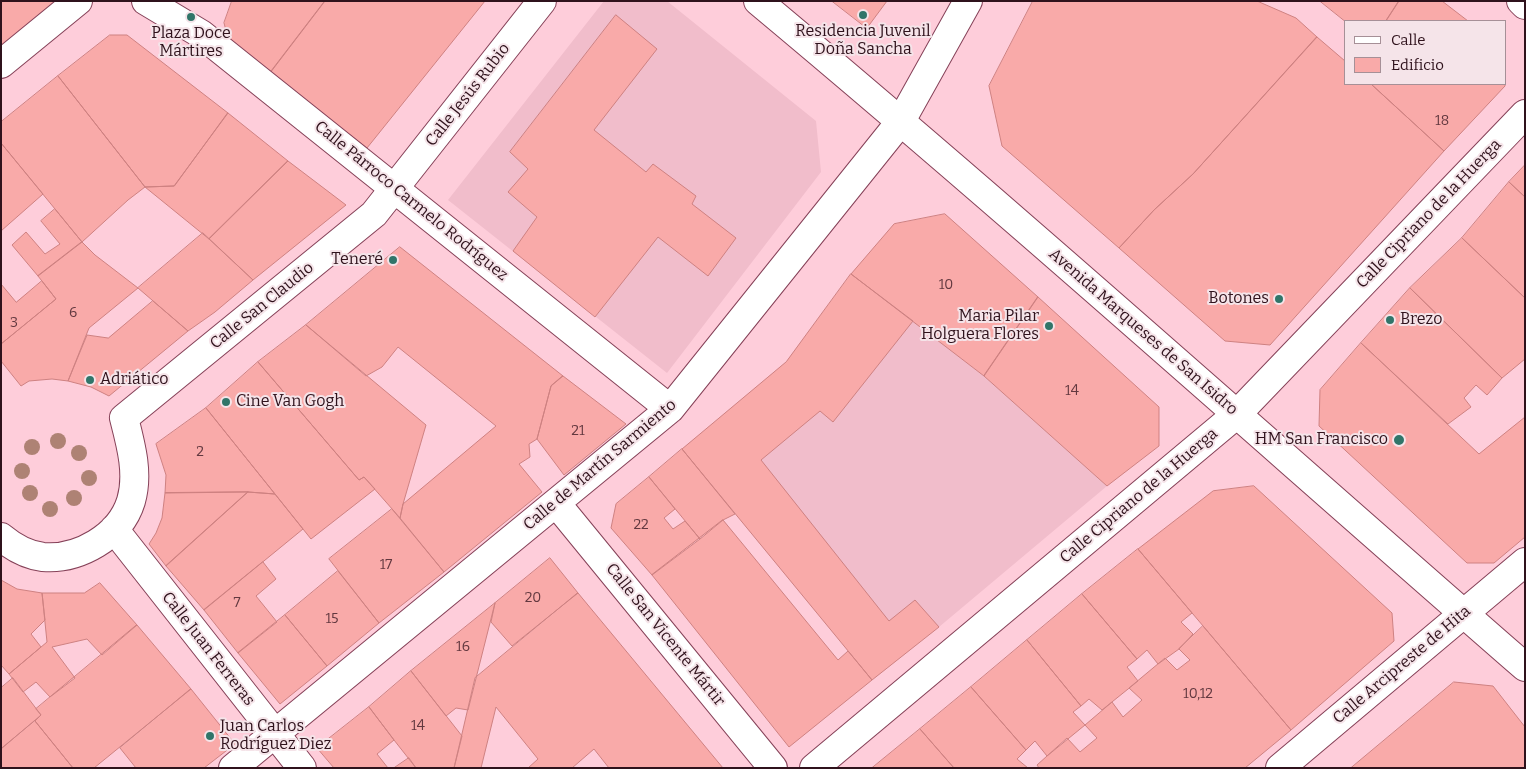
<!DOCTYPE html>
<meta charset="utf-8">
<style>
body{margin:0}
#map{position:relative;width:1526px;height:769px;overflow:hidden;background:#fecdda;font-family:Bitter,serif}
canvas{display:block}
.frame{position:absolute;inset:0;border:2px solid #2f121c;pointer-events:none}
.legend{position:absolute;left:1344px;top:20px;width:162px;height:65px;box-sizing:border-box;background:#f5e4e9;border:1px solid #a69097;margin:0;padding:6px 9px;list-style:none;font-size:15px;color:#2f121c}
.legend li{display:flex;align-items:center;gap:10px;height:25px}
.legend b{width:25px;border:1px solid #a69097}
</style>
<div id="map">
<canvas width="1526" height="769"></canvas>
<div class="frame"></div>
<ul class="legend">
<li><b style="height:6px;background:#fff"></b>Calle</li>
<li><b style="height:14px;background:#f9aaa9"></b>Edificio</li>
</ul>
</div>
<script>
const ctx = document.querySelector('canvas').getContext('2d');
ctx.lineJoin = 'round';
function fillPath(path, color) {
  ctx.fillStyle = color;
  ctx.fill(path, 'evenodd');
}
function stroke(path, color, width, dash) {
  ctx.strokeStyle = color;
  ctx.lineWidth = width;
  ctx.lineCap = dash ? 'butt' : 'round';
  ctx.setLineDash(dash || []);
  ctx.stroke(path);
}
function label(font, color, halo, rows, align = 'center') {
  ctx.font = font + ' Bitter,serif';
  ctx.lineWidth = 4;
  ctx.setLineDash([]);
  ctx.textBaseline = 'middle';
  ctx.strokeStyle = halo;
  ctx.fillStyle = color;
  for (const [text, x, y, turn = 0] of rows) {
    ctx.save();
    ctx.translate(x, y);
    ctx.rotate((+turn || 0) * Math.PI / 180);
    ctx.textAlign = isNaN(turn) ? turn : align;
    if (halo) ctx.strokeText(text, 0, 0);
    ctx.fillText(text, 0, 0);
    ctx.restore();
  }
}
const built = new Path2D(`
 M 604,1 L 667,1 L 816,121 L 821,172 L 667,373 L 448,200 Z
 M 851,274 L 984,376 L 1107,486 L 939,627 L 872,680 L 682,449 L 786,362 Z`);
const building = new Path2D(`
 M 1,1 L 64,1 L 1,52 Z
 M 232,1 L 325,1 L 270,73 L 229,42 L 224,23 Z
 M 325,1 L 485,1 L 367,148 L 270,73 Z
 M 832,1 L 887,1 L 867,28 Z
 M 1033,1 L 1257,1 L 1296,18 L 1317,37 L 1193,174 L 1154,210 L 1119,248 L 1002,146 L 989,86 Z
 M 1320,1 L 1399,1 L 1386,21 L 1345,21 Z
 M 1399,1 L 1442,1 L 1468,21 L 1386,21 Z
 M 616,15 L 657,49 L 594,130 L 646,172 L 653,164 L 696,196 L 692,204 L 736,238 L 708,276 L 658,237 L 595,317 L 513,251 L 537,217 L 508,192 L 528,169 L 510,152 Z
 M 110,35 L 127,35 L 228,113 L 174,186 L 145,187 L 58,76 Z
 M 1317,37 L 1345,61 L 1345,84 L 1371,84 L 1444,151 L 1270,345 L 1225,341 L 1119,248 L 1154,210 L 1193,174 Z
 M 1505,72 L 1505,86 L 1444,151 L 1371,84 L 1505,84 Z
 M 58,76 L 145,187 L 128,200 L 82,242 L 1,143 L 1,122 Z
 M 228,113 L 288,161 L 209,239 L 145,187 L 174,186 Z
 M 1,143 L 43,194 L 1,231 Z
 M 288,161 L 346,205 L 253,280 L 209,239 Z
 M 1525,165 L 1525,197 L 1509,182 Z
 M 1509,182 L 1525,197 L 1525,298 L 1462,238 Z
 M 55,209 L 82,242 L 38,276 L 12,245 L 26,232 L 45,254 L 60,244 L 41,221 Z
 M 945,214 L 1038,297 L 984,376 L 851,274 L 894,224 Z
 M 203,233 L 253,280 L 215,312 L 188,331 L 138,288 Z
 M 1462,238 L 1525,298 L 1525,359 L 1502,378 L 1410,288 Z
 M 82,242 L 95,255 L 138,288 L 89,328 L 68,381 L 52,379 L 29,381 L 21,386 L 1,361 L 1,344 L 56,299 L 38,276 Z
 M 400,247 L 563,376 L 551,386 L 537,439 L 529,444 L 530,457 L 519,464 L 542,492 L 444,572 L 400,518 L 403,504 L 496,426 L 398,347 L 382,367 L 366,376 L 306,325 Z
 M 851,274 L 913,321 L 833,422 L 820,411 L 761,460 L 889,621 L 915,600 L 939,627 L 872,680 L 682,449 L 786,362 Z
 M 42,281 L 56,299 L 1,344 L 1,284 L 16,302 Z
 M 1410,288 L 1502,378 L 1487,395 L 1476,385 L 1464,398 L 1471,407 L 1448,424 L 1361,343 Z
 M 1038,297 L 1159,407 L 1159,446 L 1107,486 L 984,376 Z
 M 153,301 L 188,331 L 109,396 L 91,387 L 68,381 L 87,335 L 108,338 Z
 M 306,325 L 426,425 L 403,504 L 400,518 L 364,477 L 359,480 L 258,362 Z
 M 1361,343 L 1479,454 L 1525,417 L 1525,537 L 1494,563 L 1467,563 L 1319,426 L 1320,390 Z
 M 258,362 L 359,480 L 364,477 L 375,489 L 311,539 L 206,408 Z
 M 563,376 L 626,424 L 564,475 L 537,439 L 551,386 Z
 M 206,408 L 275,494 L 248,492 L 165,493 L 166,475 L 156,444 Z
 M 682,449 L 735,514 L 723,520 L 700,539 L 649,477 Z
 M 649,477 L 675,509 L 664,518 L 673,529 L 685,521 L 700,539 L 652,575 L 611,528 L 616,504 Z
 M 1254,486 L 1392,613 L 1394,641 L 1291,730 L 1138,549 L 1213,491 Z
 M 248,492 L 275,494 L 303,529 L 204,610 L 166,566 Z
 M 248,492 L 166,566 L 149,544 L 156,533 L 162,518 L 165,493 Z
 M 392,509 L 444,572 L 379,623 L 329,559 Z
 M 723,520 L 838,660 L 848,651 L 872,680 L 789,747 L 652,575 Z
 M 1138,549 L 1192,613 L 1181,622 L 1193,634 L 1179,649 L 1158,664 L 1147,650 L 1137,659 L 1082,594 Z
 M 550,558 L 578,593 L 512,646 L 491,622 L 495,603 Z
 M 263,562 L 276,579 L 256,596 L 277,622 L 238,653 L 204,610 Z
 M 338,571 L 379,623 L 327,666 L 285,615 Z
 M 1,580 L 17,589 L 42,593 L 45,620 L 31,634 L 41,647 L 9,674 L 1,665 Z
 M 100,583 L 137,625 L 102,655 L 87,639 L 52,647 L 75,678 L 50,697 L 36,682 L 23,692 L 9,674 L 47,642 L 42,593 L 84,593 Z
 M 578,593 L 723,768 L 609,768 L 594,749 L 572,768 L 528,768 L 538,759 L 496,707 L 481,768 L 454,768 L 475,678 Z
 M 1082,594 L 1137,659 L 1127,667 L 1138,681 L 1102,710 L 1089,699 L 1081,706 L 1027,640 Z
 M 495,603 L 468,710 L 456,708 L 446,716 L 411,671 Z
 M 285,615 L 327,666 L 280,704 L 238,653 Z
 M 137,625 L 191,689 L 94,768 L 73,768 L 35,721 L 41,715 L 36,709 Z
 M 1203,626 L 1291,730 L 1245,768 L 1039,768 L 1037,765 L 1067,738 L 1080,752 L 1097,738 L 1085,725 L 1112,702 L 1123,717 L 1142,700 L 1129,688 L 1165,658 L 1177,670 L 1190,660 L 1179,649 Z
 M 1027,640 L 1081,706 L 1073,712 L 1085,725 L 1047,756 L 1035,741 L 1026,750 L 971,687 Z
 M 411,671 L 462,736 L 454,768 L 416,768 L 394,740 L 369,707 Z
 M 13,678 L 41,715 L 1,749 L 1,688 Z
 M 1454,682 L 1493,686 L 1525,727 L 1525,768 L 1351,768 Z
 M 971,687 L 1026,750 L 1017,759 L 1028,768 L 954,768 L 920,729 Z
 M 191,689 L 235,744 L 204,768 L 136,768 L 120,748 Z
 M 369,707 L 394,740 L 377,754 L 388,768 L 334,768 L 317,748 Z
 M 35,721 L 73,768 L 1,768 L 1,749 Z
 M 920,729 L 954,768 L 872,768 Z
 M 409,758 L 416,768 L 394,768 Z`);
const street = new Path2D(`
 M 146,1 L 201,34 L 670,409
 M 1,64 L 78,1
 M 556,503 L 773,768
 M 114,529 L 302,768
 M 1,537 C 13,547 27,555 43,557 C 78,560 120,537 131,501 C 139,474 131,445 124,418 L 374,214 L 542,1
 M 233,768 L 670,409 L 901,121 L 968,1
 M 814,768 L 1237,414 L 1525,114
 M 1280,768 L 1525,562`);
const secondary = new Path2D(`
 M 758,1 C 1018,218 1269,444 1525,667
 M 1521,1 L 1525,5`);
const trees = [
 [58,441],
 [32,447],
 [79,453],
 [22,471],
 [89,478],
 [30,493],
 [74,498],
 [50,509]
];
const markers = [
 [863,15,5,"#317569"],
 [191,17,5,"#317569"],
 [393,260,5,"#317569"],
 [1279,299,5,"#317569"],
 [1390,320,5,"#317569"],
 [1049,326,5,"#317569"],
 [90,380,5,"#317569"],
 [226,402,5,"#317569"],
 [1399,440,6,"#317569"],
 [210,736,5,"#317569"]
];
const numberNames = [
 ["18",1442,121],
 ["10",946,285],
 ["6",73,313],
 ["3",14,323],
 ["14",1072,391],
 ["21",578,431],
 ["2",200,452],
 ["22",641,525],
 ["17",386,565],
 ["20",533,598],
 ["7",237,603],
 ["15",332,619],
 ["16",463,647],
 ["10,12",1198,694],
 ["14",418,726]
];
const poiNames = [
 ["Residencia Juvenil",863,32,"center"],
 ["Doña Sancha",863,50,"center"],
 ["Plaza Doce",191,34,"center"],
 ["Mártires",191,52,"center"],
 ["Teneré",383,260],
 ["Botones",1269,299],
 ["Maria Pilar",1039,317],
 ["Holguera Flores",1039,335],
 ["Brezo",1400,320,"left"],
 ["Adriático",100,380,"left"],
 ["Cine Van Gogh",236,402,"left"],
 ["HM San Francisco",1388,440],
 ["Juan Carlos",220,727,"left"],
 ["Rodríguez Diez",220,745,"left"]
];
const streetNames = [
 ["Calle Jesús Rubio",468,95,-52],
 ["Calle Párroco Carmelo Rodríguez",411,201,39],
 ["Calle Cipriano de la Huerga",1429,214,-46],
 ["Calle San Claudio",262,306,-39],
 ["Avenida Marqueses de San Isidro",1143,332,41],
 ["Calle de Martín Sarmiento",600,465,-40],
 ["Calle Cipriano de la Huerga",1139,496,-40],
 ["Calle San Vicente Mártir",665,635,51],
 ["Calle Juan Ferreras",208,649,52],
 ["Calle Arcipreste de Hita",1402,665,-40]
];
fillPath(built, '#f1bdcb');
fillPath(building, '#f9aaa9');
stroke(building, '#ce8181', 1);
stroke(street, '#854158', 30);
stroke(secondary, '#854158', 30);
stroke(street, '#fff', 28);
stroke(secondary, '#fff', 28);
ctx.fillStyle = '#ae8274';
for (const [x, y] of trees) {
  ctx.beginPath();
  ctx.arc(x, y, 8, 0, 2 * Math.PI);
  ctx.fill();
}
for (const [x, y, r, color] of markers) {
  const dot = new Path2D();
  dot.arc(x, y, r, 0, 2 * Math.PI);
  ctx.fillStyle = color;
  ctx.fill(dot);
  stroke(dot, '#f5e4e9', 2);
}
label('14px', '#62383f', null, numberNames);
label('16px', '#2f121c', '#f5e4e9', poiNames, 'right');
label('16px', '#2f121c', '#f5e4e9', streetNames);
</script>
